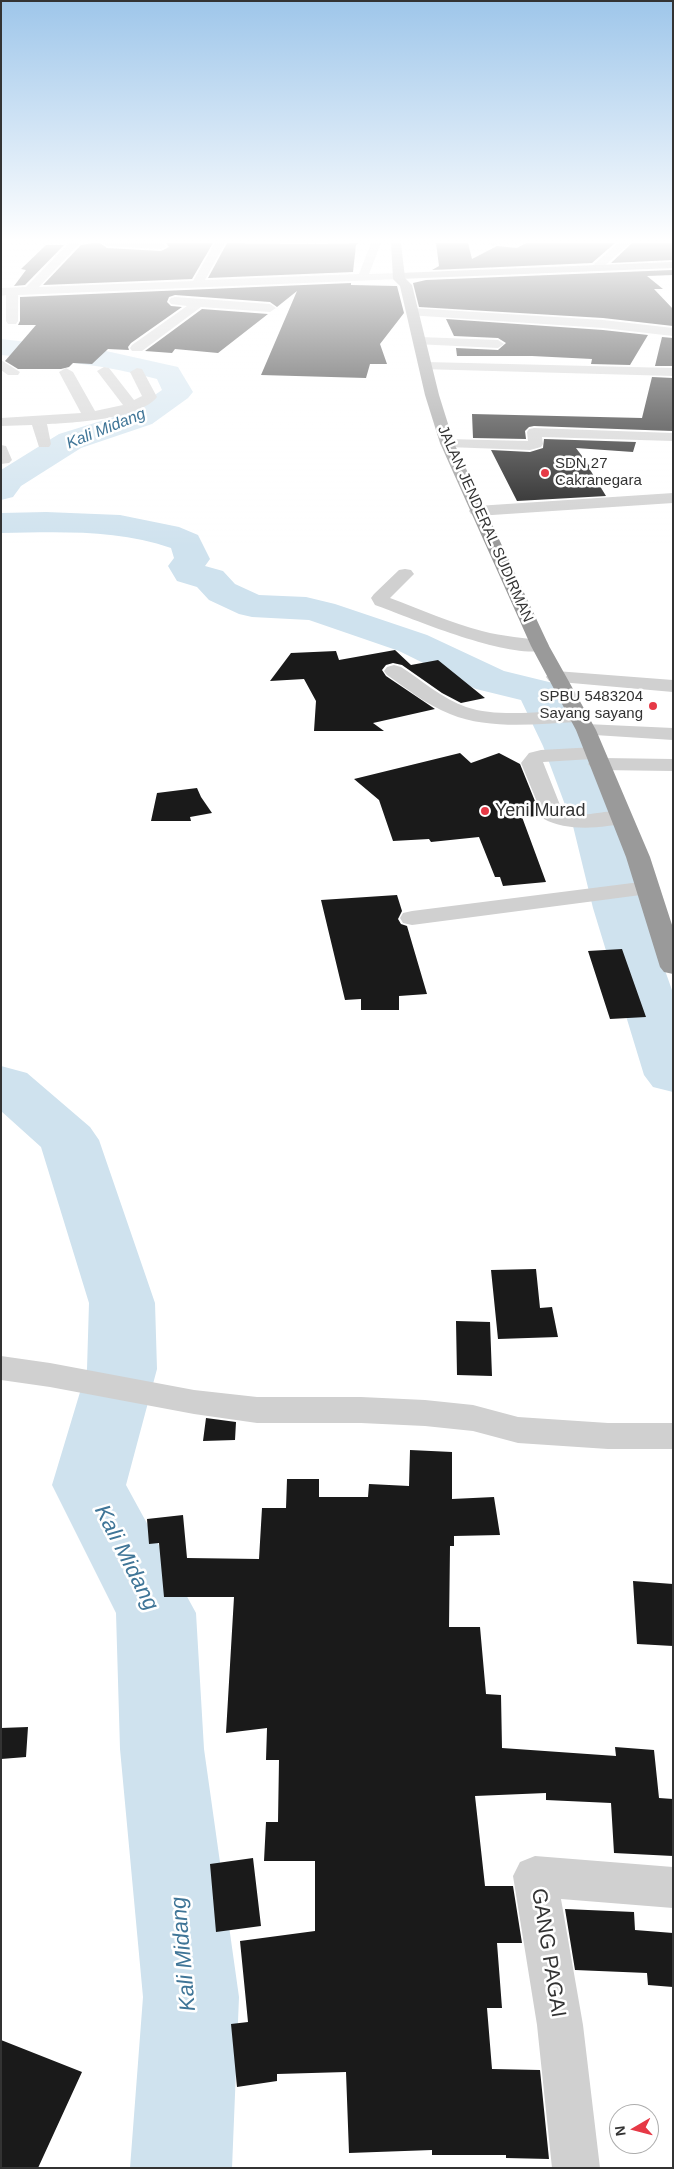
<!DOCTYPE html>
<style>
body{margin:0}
#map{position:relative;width:674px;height:2169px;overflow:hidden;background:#fff;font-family:Arial,sans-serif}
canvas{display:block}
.frame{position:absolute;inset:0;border:2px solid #333;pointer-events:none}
.north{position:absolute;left:609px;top:2104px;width:50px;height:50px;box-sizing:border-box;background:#fff;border:1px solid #adadad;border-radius:50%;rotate:262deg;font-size:14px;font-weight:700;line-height:20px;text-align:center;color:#333}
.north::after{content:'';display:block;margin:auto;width:18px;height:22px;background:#e63946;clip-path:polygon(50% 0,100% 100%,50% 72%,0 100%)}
</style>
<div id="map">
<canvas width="674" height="2169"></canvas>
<div class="frame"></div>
<div class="north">N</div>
</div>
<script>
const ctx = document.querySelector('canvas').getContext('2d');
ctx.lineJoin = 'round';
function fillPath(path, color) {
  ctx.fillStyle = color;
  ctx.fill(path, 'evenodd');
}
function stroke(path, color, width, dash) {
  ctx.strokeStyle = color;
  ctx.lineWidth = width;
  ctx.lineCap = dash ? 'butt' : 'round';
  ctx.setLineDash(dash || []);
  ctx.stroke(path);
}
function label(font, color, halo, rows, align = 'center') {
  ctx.font = font + ' Arial,sans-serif';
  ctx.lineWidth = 5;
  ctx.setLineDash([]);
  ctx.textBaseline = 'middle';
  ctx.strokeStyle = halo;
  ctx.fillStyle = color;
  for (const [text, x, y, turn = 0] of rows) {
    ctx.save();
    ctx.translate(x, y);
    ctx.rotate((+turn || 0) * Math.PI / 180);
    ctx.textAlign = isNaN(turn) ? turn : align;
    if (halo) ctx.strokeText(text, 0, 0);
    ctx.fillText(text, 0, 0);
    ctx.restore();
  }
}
const river = new Path2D(`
 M 1,339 L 106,351 L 178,367 L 193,392 L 188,398 L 152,424 L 81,448 L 21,486 L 13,497 L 1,500 L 1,470 L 59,434 L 130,412 L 162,390 L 157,379 C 106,365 54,360 1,355 Z
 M 46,512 L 120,515 L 179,527 L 198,535 L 210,559 L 205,566 L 223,571 L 235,584 L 259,595 L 306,597 L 335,604 L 427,635 L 504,671 L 553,683 L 587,746 L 619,826 L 643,908 L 673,993 L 673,1092 L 653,1087 L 644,1075 L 593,908 L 573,826 L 543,746 L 521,700 L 476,689 L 399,651 L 309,620 L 252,617 L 239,614 L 209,600 L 197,587 L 177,581 L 168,566 L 174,558 L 171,548 C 117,529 57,532 1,533 L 1,513 Z
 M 1,1066 L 27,1073 L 90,1127 L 99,1140 L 155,1303 L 157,1369 L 126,1485 L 196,1613 L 204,1749 L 239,1997 L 232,2168 L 130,2168 L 143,1997 L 120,1749 L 116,1613 L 52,1485 L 87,1369 L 89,1303 L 41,1147 L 1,1111 Z`);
const building = new Path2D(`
 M 92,243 L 100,243 L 107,248 L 161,251 L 169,247 L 166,243 L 213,243 L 192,279 L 43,285 L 81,245 Z
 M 227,243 L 311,244 L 359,243 L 356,245 L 353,272 L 208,278 Z
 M 436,243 L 468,243 L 472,259 L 497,246 L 517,248 L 526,243 L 615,243 L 592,263 L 432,270 L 439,266 Z
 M 632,243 L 673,243 L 673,260 L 611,263 Z
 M 46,245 L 64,245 L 25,285 L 14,286 L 26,270 L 21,269 Z
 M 673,270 L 673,275 L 647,276 L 663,289 L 654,289 L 673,309 L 673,326 L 603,318 L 419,307 L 413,283 L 426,280 Z
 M 351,283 L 351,285 L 397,286 L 404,313 L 380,344 L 387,364 L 370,364 L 366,378 L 261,375 L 297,291 L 277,307 L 270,302 L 175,295 L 169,297 L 167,302 L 171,306 L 182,307 L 131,343 L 128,347 L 129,350 L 108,349 L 92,364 L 73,363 L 69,367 L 61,369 L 18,369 L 5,361 L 36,325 L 18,325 L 20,321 L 20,297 Z
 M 202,309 L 268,314 L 218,353 L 175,349 L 172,353 L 145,351 Z
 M 446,319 L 603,330 L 648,335 L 630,365 L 591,364 L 592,359 L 532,356 L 457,356 L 456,348 L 498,350 L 506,343 L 498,338 L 454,336 Z
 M 662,337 L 673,338 L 673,366 L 655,366 Z
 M 652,377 L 673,378 L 673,431 L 534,426 L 529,427 L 525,431 L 526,439 L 473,438 L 472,414 L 642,418 Z
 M 544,439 L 636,442 L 633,452 L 576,448 L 591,468 L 589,468 L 606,496 L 517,501 L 491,450 L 530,452 L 543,448 Z
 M 395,650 L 411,665 L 438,660 L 485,698 L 461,703 L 442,693 L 402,665 L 393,663 L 386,665 L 382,670 L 386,676 L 435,709 L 373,723 L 384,731 L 314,731 L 316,701 L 304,679 L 270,681 L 291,653 L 336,651 L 339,660 Z
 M 460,753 L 471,763 L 499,753 L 520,764 L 541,816 L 522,817 L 546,882 L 503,886 L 500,877 L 495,877 L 479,837 L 431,842 L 429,839 L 393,841 L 379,800 L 354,779 Z
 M 197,788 L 201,797 L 212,813 L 190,817 L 191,821 L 151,821 L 157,793 Z
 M 397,895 L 402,911 L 398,919 L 401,924 L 407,926 L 427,994 L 399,996 L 399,1010 L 361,1010 L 361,999 L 345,1000 L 321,900 Z
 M 622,949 L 646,1017 L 610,1019 L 588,951 Z
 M 536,1269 L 540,1308 L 552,1307 L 558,1337 L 498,1339 L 491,1270 Z
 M 456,1321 L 490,1322 L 492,1376 L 457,1375 Z
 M 206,1418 L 236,1422 L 235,1440 L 203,1441 Z
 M 410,1450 L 452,1452 L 452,1499 L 494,1497 L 500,1535 L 454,1536 L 454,1546 L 450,1546 L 449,1627 L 480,1627 L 486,1694 L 501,1695 L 502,1748 L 616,1756 L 615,1747 L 654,1750 L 659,1798 L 673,1799 L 673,1856 L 614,1853 L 611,1803 L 546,1800 L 546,1793 L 475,1796 L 485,1886 L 513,1886 L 522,1943 L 497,1943 L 502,2008 L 487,2008 L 492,2069 L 540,2070 L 549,2159 L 506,2158 L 506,2155 L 432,2155 L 432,2150 L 349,2153 L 346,2072 L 277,2074 L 277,2081 L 237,2087 L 231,2024 L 248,2022 L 240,1941 L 315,1931 L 315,1861 L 264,1861 L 266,1822 L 278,1822 L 279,1760 L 266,1760 L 267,1728 L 226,1733 L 234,1597 L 164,1597 L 159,1543 L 149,1544 L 147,1519 L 183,1515 L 187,1558 L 259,1559 L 262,1508 L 286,1508 L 287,1479 L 319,1479 L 319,1497 L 368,1497 L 369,1484 L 409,1486 Z
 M 633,1581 L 673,1584 L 673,1646 L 637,1644 Z
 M 28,1727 L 26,1757 L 1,1759 L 1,1728 Z
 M 253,1858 L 261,1926 L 216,1932 L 210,1864 Z
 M 565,1909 L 634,1912 L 635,1930 L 673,1933 L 673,1987 L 648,1985 L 647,1973 L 575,1970 Z
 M 1,2040 L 82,2072 L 38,2168 L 1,2168 Z`);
const minor = new Path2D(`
 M 69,243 L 80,243 L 39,287 L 193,281 L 215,243 L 225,243 L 205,280 L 359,274 L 371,243 L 381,243 L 369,274 L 399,273 L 405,276 L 399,279 L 18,295 L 18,321 L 16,324 L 8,324 L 6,321 L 6,295 L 1,296 L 1,288 L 26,287 Z
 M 102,243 L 162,243 L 167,246 L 161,249 L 107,246 Z
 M 488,243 L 499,243 L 493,246 Z
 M 618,243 L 630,243 L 600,270 L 592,270 L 590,268 L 592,266 Z
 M 175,297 L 270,304 L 276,308 L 270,312 L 201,307 L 142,351 L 132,351 L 130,348 L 132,345 L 187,306 L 171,304 L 169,301 L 171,298 Z
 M 412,308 L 603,320 L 673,328 L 673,336 L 603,328 L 408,315 L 406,312 L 408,309 Z
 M 420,337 L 498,340 L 504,344 L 498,348 L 415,344 L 414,341 L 415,338 Z
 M 1,360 L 20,372 L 18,375 L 8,375 L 1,370 Z
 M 426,362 L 673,368 L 673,376 L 421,369 L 419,366 L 421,363 Z
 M 104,367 L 109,368 L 134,400 L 142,396 L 130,372 L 137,368 L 142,369 L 157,397 C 140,419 73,423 47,424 L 51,444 L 49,447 L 39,447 L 32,425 L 1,426 L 1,418 L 81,413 L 59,372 L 66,368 L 73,372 L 95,411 L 123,405 L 97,371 Z
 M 534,428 L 673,433 L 673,441 L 542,437 L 543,444 L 541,447 L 530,450 L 447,447 L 442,446 L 440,443 L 442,440 L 447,439 L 528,441 L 527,432 L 529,429 Z
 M 1,445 L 6,446 L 12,460 L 9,463 L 1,464 Z
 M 673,493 L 673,503 L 477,516 L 471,514 L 469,511 L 471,508 L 477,506 Z
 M 405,569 L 411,570 L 414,574 L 390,598 C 420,609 451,623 482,631 C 503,637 525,637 547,642 L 549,646 L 547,650 C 508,660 414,619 375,605 L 371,598 L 374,594 L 399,570 Z
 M 394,665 L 401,667 C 421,680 443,699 466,707 C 498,718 544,711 577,710 L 584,712 L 587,716 L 584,720 L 577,722 C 536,724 489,730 450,714 C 427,705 407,689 387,675 L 384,671 L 387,667 Z
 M 556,671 L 673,680 L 673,692 L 549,681 L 546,677 L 549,673 Z
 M 586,724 L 673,728 L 673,740 L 579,734 L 576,730 L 579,726 Z
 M 595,747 L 602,749 L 605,753 L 602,758 L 673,759 L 673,771 L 599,770 L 592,768 L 588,764 L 592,759 L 543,762 L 562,810 C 582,821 608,807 629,812 L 632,817 L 629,822 C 603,828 568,832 544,819 L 521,763 L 529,753 L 541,750 Z
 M 648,881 L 656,883 L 660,888 L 656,893 L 412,925 L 403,923 L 400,918 L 403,913 L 412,911 Z
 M 1,1356 L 50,1363 L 194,1390 L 257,1397 L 361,1397 L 425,1400 L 473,1405 L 518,1417 L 608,1423 L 673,1423 L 673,1449 L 608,1449 L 518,1443 L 473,1431 L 425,1426 L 361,1423 L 257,1423 L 194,1414 L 50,1387 L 1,1380 Z
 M 535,1856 L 673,1867 L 673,1908 L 561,1899 L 583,2025 L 600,2168 L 552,2168 L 537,2025 L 513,1876 L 520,1862 Z`);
const major = new Path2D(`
 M 673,262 L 673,268 L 399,279 L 393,276 L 399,273 Z`);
const highway = new Path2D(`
 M 391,243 L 401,243 L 405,278 L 412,285 L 439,395 L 454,443 L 549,646 L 596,730 L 650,857 L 673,928 L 673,974 L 664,972 L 660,967 L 626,857 L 576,730 L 531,646 L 440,443 L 425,395 L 400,286 L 393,279 Z`);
const markers = [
 [545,473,5,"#e63946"],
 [653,706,5,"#e63946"],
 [485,811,5,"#e63946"]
];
const farPoinames = [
 ["SDN 27",555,464],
 ["Cakranegara",555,481],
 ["SPBU 5483204",643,697,"right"],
 ["Sayang sayang",643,714,"right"]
];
const farStreetnames = [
 ["JALAN JENDERAL SUDIRMAN",485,524,66]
];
const farWaternames = [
 ["Kali Midang",106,429,-22]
];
const poiNames = [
 ["Yeni Murad",495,811]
];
const nearStreetnames = [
 ["GANG PAGAI",548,1953,81]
];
const nearWaternames = [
 ["Kali Midang",126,1558,63],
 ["Kali Midang",184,1954,-95]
];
fillPath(river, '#cfe2ee');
fillPath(building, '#1a1a1a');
fillPath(minor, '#d0d0d0');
fillPath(major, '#ababab');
fillPath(highway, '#9a9a9a');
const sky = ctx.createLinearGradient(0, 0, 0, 547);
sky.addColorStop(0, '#9ec6ea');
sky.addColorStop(0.44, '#fff');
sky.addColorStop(1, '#ffffff00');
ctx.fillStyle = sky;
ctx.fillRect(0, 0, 674, 547);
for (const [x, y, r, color] of markers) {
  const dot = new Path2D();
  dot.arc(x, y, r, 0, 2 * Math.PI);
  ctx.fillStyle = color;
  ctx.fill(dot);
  stroke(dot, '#fff', 2);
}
label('15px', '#333', '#fff', farPoinames, 'left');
label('15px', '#333', '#fff', farStreetnames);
label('italic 16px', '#3f7597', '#fff', farWaternames);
label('18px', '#333', '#fff', poiNames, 'left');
label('21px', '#333', '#fff', nearStreetnames);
label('italic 22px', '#3f7597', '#fff', nearWaternames);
</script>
